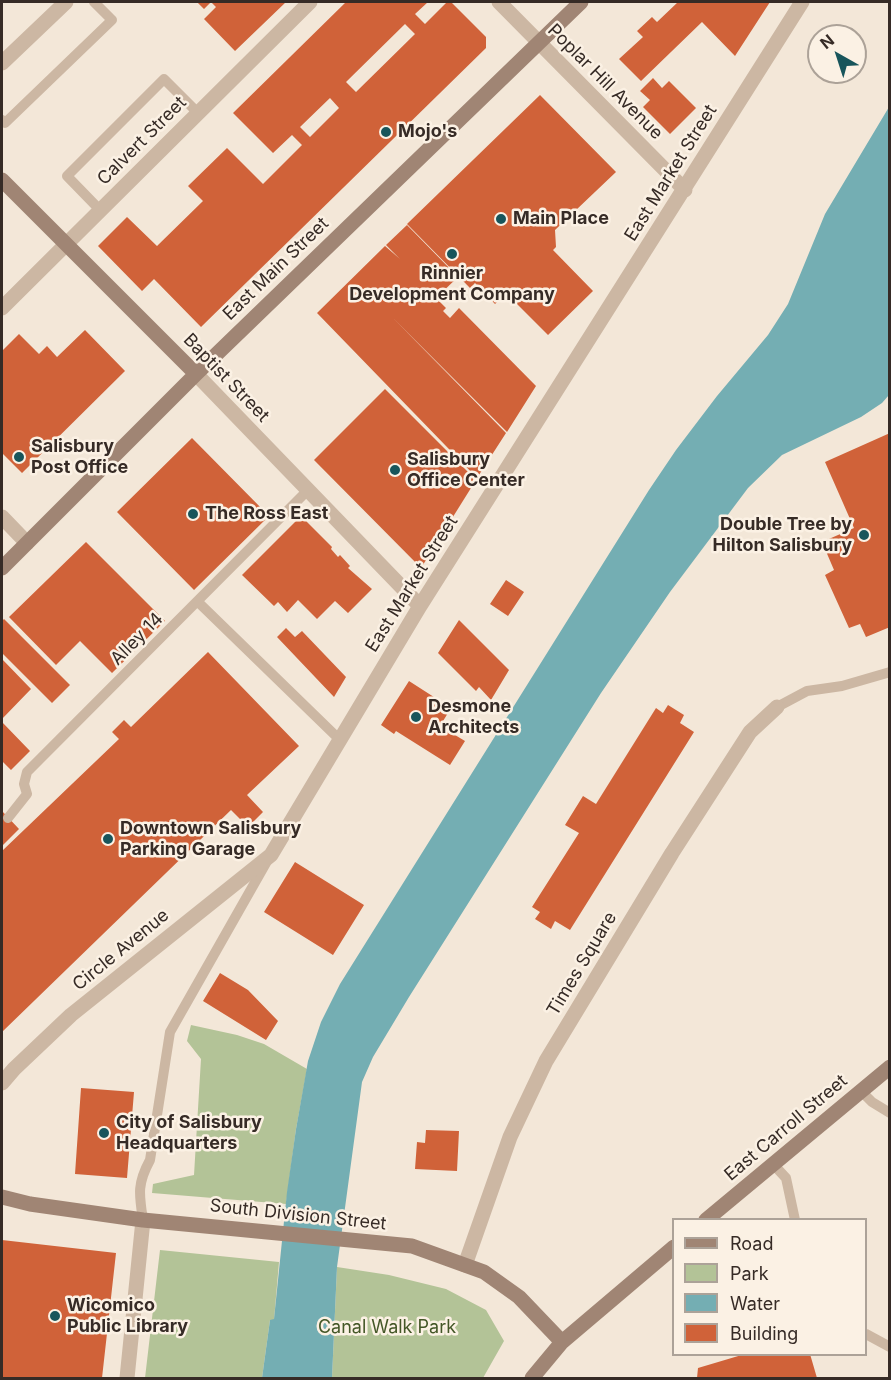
<!DOCTYPE html>
<style>
body{margin:0}
#map{position:relative;width:891px;height:1380px;overflow:hidden;background:#f3e7d8;font-family:Inter,sans-serif}
canvas{display:block}
.frame{position:absolute;inset:0;border:3px solid #362b26;pointer-events:none}
.legend{position:absolute;left:672px;top:1218px;width:195px;height:138px;box-sizing:border-box;background:#fbf1e4;border:2px solid #aca298;margin:0;padding:8px 10px;list-style:none;font-size:18px;color:#362b26}
.legend li{display:flex;align-items:center;gap:12px;height:30px}
.legend b{width:30px;border:2px solid #aca298}
.north{position:absolute;left:807px;top:24px;width:60px;height:60px;box-sizing:border-box;background:#fbf1e4;border:2px solid #aca298;border-radius:50%;rotate:321deg;font-size:16px;font-weight:700;line-height:24px;text-align:center;color:#362b26}
.north::after{content:'';display:block;margin:auto;width:21px;height:27px;background:#18555b;clip-path:polygon(50% 0,100% 100%,50% 72%,0 100%)}
</style>
<div id="map">
<canvas width="891" height="1380"></canvas>
<div class="frame"></div>
<ul class="legend">
<li><b style="height:8px;background:#a08574"></b>Road</li>
<li><b style="height:16px;background:#b3c397"></b>Park</li>
<li><b style="height:16px;background:#74aeb3"></b>Water</li>
<li><b style="height:16px;background:#d06239"></b>Building</li>
</ul>
<div class="north">N</div>
</div>
<script>
const ctx = document.querySelector('canvas').getContext('2d');
ctx.lineJoin = 'round';
function fillPath(path, color) {
  ctx.fillStyle = color;
  ctx.fill(path, 'evenodd');
}
function stroke(path, color, width, dash) {
  ctx.strokeStyle = color;
  ctx.lineWidth = width;
  ctx.lineCap = dash ? 'butt' : 'round';
  ctx.setLineDash(dash || []);
  ctx.stroke(path);
}
function label(font, color, halo, rows, align = 'center') {
  ctx.font = font + ' Inter,sans-serif';
  ctx.lineWidth = 5;
  ctx.setLineDash([]);
  ctx.textBaseline = 'middle';
  ctx.strokeStyle = halo;
  ctx.fillStyle = color;
  for (const [text, x, y, turn = 0] of rows) {
    ctx.save();
    ctx.translate(x, y);
    ctx.rotate((+turn || 0) * Math.PI / 180);
    ctx.textAlign = isNaN(turn) ? turn : align;
    if (halo) ctx.strokeText(text, 0, 0);
    ctx.fillText(text, 0, 0);
    ctx.restore();
  }
}
const green = new Path2D(`
 M 191,1025 L 237,1035 L 264,1044 L 307,1069 L 296,1129 L 286,1204 L 152,1193 L 153,1184 L 194,1175 L 201,1059 L 187,1041 Z
 M 160,1250 L 279,1262 L 274,1320 L 270,1320 L 262,1378 L 145,1378 Z
 M 337,1267 L 389,1275 L 446,1289 L 486,1310 L 504,1341 L 483,1378 L 332,1378 Z`);
const water = new Path2D(`
 M 889,107 L 889,395 L 882,403 L 861,417 L 782,455 L 748,488 L 670,592 L 601,693 L 409,997 L 373,1057 L 362,1082 L 337,1267 L 332,1378 L 262,1378 L 270,1320 L 274,1319 L 287,1192 L 296,1129 L 308,1061 L 321,1022 L 340,984 L 649,490 L 676,450 L 717,396 L 768,335 L 788,304 L 825,214 Z`);
const building = new Path2D(`
 M 197,2 L 286,2 L 235,51 L 204,19 L 216,7 L 211,2 L 204,9 Z
 M 346,2 L 428,2 L 415,14 L 425,24 L 447,2 L 451,2 L 486,37 L 486,48 L 201,327 L 154,279 L 142,291 L 98,246 L 127,217 L 157,246 L 203,201 L 188,186 L 227,148 L 263,184 L 302,145 L 292,135 L 273,153 L 233,113 ZM 405,24 L 415,34 L 356,92 L 346,82 ZM 330,98 L 339,108 L 310,137 L 300,127 Z
 M 678,2 L 770,2 L 735,56 L 702,22 L 641,81 L 619,59 L 643,37 L 637,31 L 652,17 L 657,22 Z
 M 653,78 L 662,88 L 669,81 L 696,108 L 670,134 L 643,107 L 650,100 L 640,91 Z
 M 540,95 L 616,172 L 555,230 L 556,247 L 553,250 L 593,291 L 548,335 L 506,293 L 495,304 L 475,283 L 470,288 L 407,224 Z
 M 407,225 L 458,277 L 436,298 L 446,308 L 443,311 L 450,318 L 459,308 L 536,386 L 507,432 L 393,318 L 506,433 L 477,478 L 317,313 L 385,246 L 400,259 L 386,245 Z
 M 85,330 L 125,371 L 22,473 L 2,453 L 2,351 L 19,334 L 39,354 L 47,346 L 57,357 Z
 M 385,389 L 476,480 L 421,568 L 314,460 Z
 M 890,433 L 890,627 L 866,637 L 860,624 L 849,628 L 825,575 L 834,570 L 822,542 L 854,528 L 825,462 Z
 M 192,438 L 269,516 L 194,590 L 117,512 Z
 M 301,516 L 332,547 L 331,549 L 338,557 L 340,555 L 350,566 L 348,568 L 372,589 L 348,613 L 335,601 L 317,619 L 298,600 L 287,612 L 278,602 L 274,606 L 242,575 Z
 M 86,542 L 165,621 L 112,673 L 80,641 L 56,665 L 9,617 Z
 M 506,580 L 524,592 L 508,616 L 490,604 Z
 M 4,619 L 70,685 L 52,703 L 2,653 L 2,621 Z
 M 459,620 L 509,670 L 491,700 L 479,687 L 476,691 L 438,653 Z
 M 286,628 L 295,637 L 302,631 L 346,677 L 334,697 L 277,637 Z
 M 208,652 L 299,746 L 247,795 L 263,812 L 248,827 L 231,810 L 2,1032 L 2,851 L 119,739 L 112,732 L 124,720 L 131,727 Z
 M 2,659 L 31,689 L 2,719 Z
 M 409,681 L 451,708 L 440,726 L 465,741 L 450,765 L 396,731 L 394,734 L 381,725 Z
 M 668,705 L 684,715 L 680,723 L 694,732 L 570,930 L 555,921 L 551,929 L 535,919 L 540,912 L 532,907 L 579,833 L 565,825 L 583,796 L 596,804 L 656,708 L 663,713 Z
 M 2,722 L 30,751 L 11,770 L 2,761 Z
 M 2,811 L 19,829 L 2,846 Z
 M 295,862 L 364,905 L 333,955 L 264,912 Z
 M 220,973 L 248,990 L 278,1021 L 266,1040 L 203,1001 Z
 M 81,1088 L 134,1092 L 127,1178 L 75,1174 Z
 M 426,1130 L 459,1131 L 457,1171 L 415,1169 L 417,1142 L 425,1143 Z
 M 2,1240 L 116,1253 L 102,1378 L 2,1378 Z
 M 745,1354 L 810,1354 L 817,1378 L 697,1378 L 698,1368 Z`);
const lane = new Path2D(`
 M 2,120 L 5,123 L 112,20 L 94,2
 M 100,210 L 67,176 L 164,79 L 198,113
 M 198,602 L 340,740
 M 777,707 L 807,691 L 842,686 L 890,672
 M 8,818 L 27,794 L 24,784 L 27,772 L 308,490
 M 861,1091 L 872,1102 L 890,1113
 M 773,1164 L 786,1178 L 795,1220
 M 143,1220 C 139,1194 137,1184 150,1160 L 170,1032 L 266,863
 M 866,1334 L 890,1347`);
const street = new Path2D(`
 M 499,2 L 685,190
 M 2,63 L 66,2
 M 2,308 L 310,2
 M 196,374 L 420,606
 M 2,517 L 27,543
 M 2,1083 L 14,1069 L 71,1015 L 271,855 L 420,606 L 802,2
 M 465,1265 L 510,1137 L 546,1061 L 672,853 L 750,732 L 777,707
 M 127,1378 L 143,1220`);
const secondary = new Path2D(`
 M 2,180 L 196,374
 M 2,568 L 196,374 L 581,2
 M 2,1197 L 30,1204 L 143,1220 L 412,1246 L 484,1272 L 519,1297 L 562,1342
 M 706,1220 L 890,1067
 M 532,1378 L 562,1342 L 674,1247`);
const markers = [
 [386,132,6,"#18555b"],
 [501,219,6,"#18555b"],
 [452,254,6,"#18555b"],
 [19,457,6,"#18555b"],
 [395,470,6,"#18555b"],
 [193,514,6,"#18555b"],
 [864,535,6,"#18555b"],
 [416,717,6,"#18555b"],
 [108,839,6,"#18555b"],
 [104,1133,6,"#18555b"],
 [55,1316,6,"#18555b"]
];
const streetNames = [
 ["Poplar Hill Avenue",605,82,45],
 ["Calvert Street",142,141,-45],
 ["East Market Street",671,173,-58],
 ["East Main Street",276,269,-44],
 ["Baptist Street",226,378,46],
 ["East Market Street",412,584,-58],
 ["Alley 14",137,639,-45],
 ["Circle Avenue",121,950,-39],
 ["Times Square",582,964,-59],
 ["East Carroll Street",786,1128,-40],
 ["South Division Street",298,1215,6]
];
const poiNames = [
 ["Mojo's",398,132],
 ["Main Place",513,219],
 ["Rinnier",452,274,"center"],
 ["Development Company",452,295,"center"],
 ["Salisbury",31,447],
 ["Post Office",31,468],
 ["Salisbury",407,460],
 ["Office Center",407,481],
 ["The Ross East",205,514],
 ["Double Tree by",852,525,"right"],
 ["Hilton Salisbury",852,546,"right"],
 ["Desmone",428,707],
 ["Architects",428,728],
 ["Downtown Salisbury",120,829],
 ["Parking Garage",120,850],
 ["City of Salisbury",116,1123],
 ["Headquarters",116,1144],
 ["Wicomico",67,1306],
 ["Public Library",67,1327]
];
const parkNames = [
 ["Canal Walk Park",387,1328]
];
fillPath(green, '#b3c397');
fillPath(water, '#74aeb3');
fillPath(building, '#d06239');
stroke(lane, '#ccb7a3', 10);
stroke(street, '#ccb7a3', 15);
stroke(secondary, '#a08574', 15);
for (const [x, y, r, color] of markers) {
  const dot = new Path2D();
  dot.arc(x, y, r, 0, 2 * Math.PI);
  ctx.fillStyle = color;
  ctx.fill(dot);
  stroke(dot, '#fbf1e4', 2);
}
label('18px', '#362b26', '#fbf1e4', streetNames);
label('bold 18px', '#362b26', '#fbf1e4', poiNames, 'left');
label('18px', '#445727', '#fbf1e4', parkNames);
</script>
